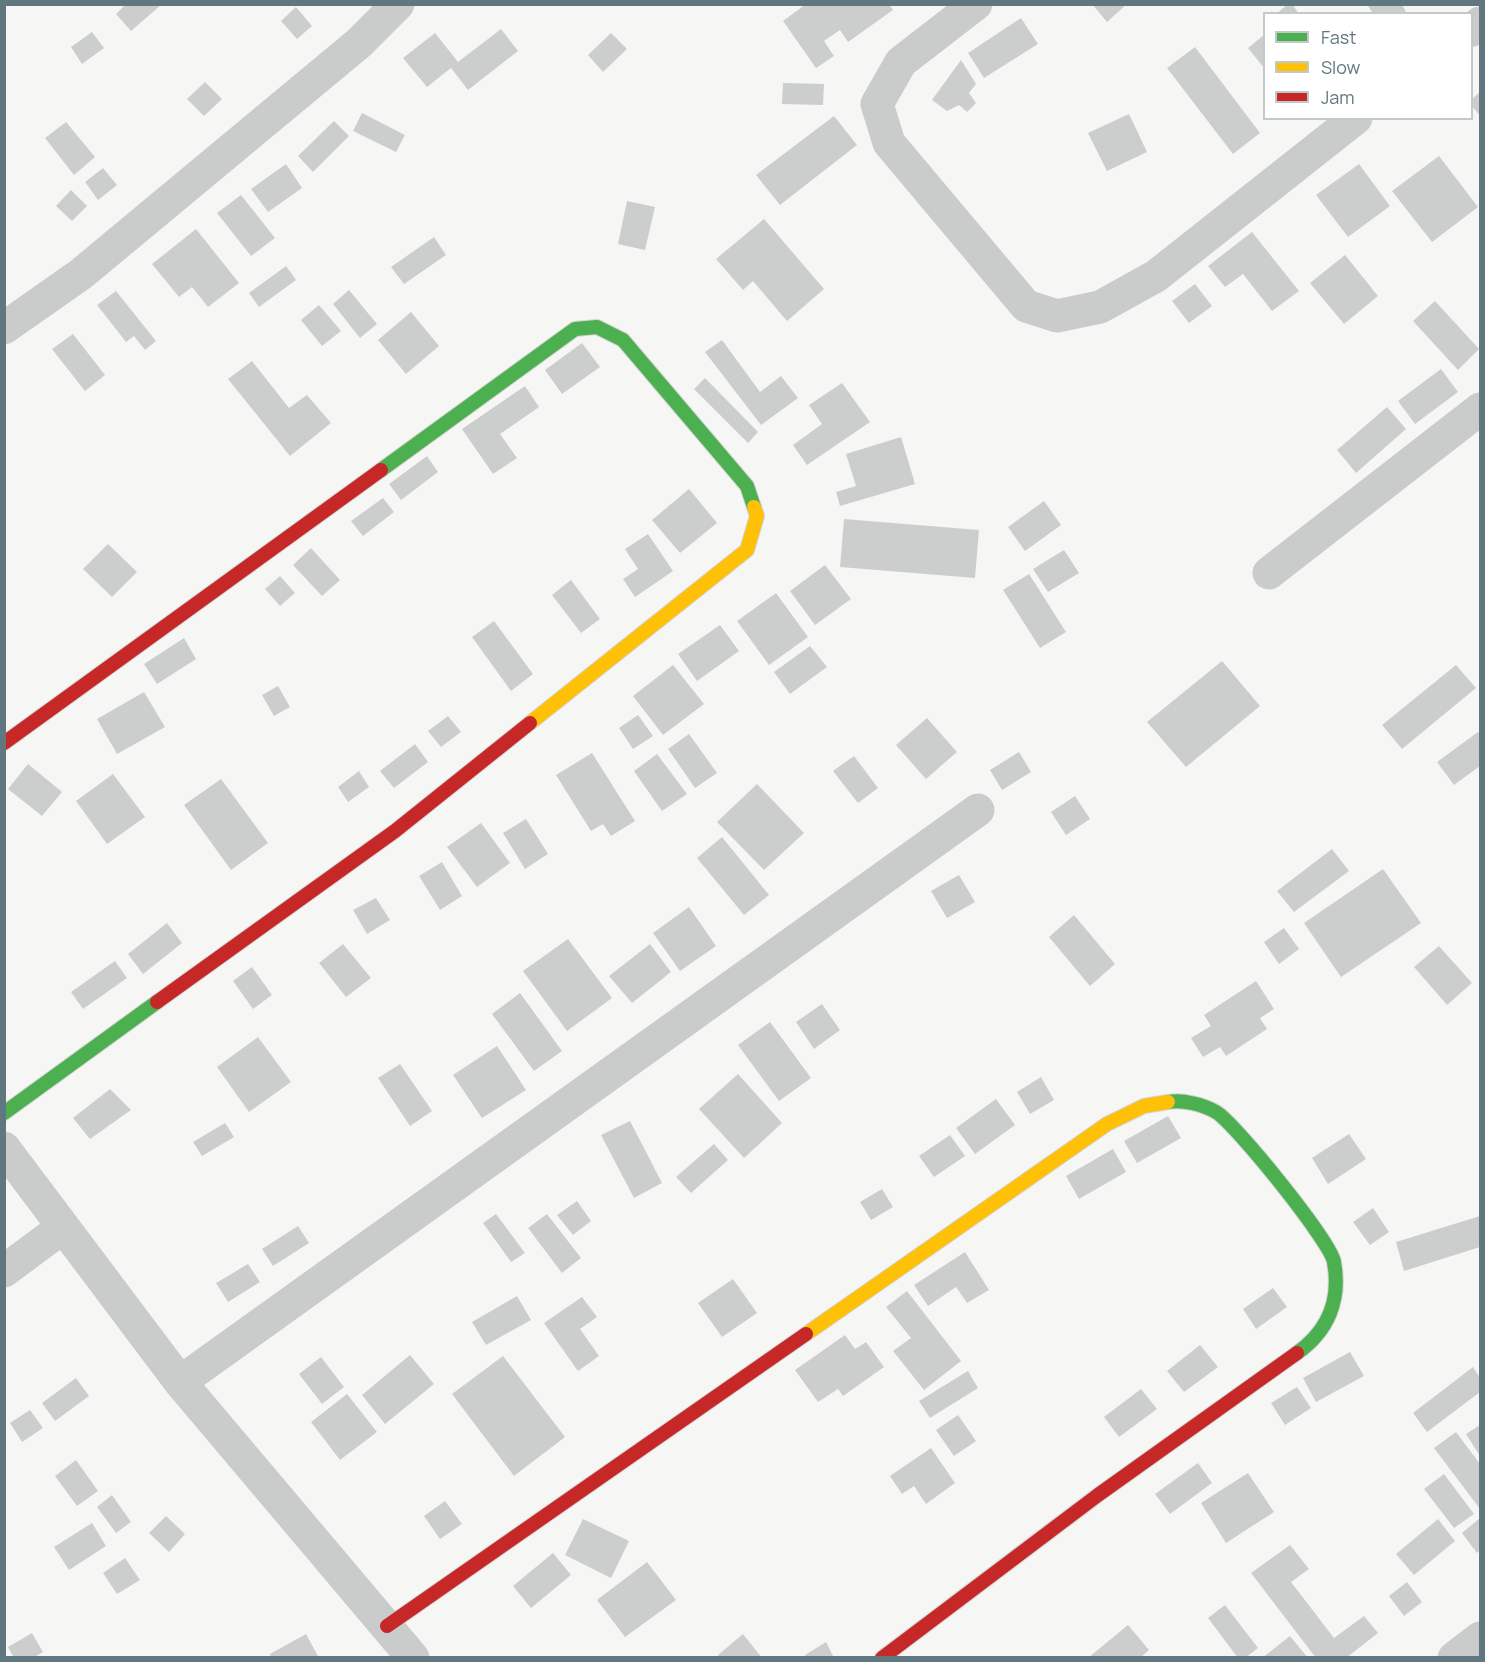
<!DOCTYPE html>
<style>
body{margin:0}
#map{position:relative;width:1485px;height:1662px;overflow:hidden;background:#f6f6f5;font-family:Manrope,sans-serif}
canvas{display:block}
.frame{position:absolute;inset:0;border:6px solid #617780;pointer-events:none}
.legend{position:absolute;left:1263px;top:12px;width:210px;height:108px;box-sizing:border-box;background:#fff;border:2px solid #c0c9cc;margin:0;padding:8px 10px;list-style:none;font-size:18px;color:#617780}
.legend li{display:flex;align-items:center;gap:12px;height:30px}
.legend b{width:30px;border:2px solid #c0c9cc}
</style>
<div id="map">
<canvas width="1485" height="1662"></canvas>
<div class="frame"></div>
<ul class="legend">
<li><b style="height:8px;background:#4caf50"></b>Fast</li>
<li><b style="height:8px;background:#ffc107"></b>Slow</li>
<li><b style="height:8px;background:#c62828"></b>Jam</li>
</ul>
</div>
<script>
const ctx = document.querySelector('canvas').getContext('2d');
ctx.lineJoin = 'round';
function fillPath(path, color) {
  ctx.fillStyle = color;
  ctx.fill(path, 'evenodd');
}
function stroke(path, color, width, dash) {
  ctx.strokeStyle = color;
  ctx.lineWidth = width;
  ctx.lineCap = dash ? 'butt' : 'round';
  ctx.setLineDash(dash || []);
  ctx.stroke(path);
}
const building = new Path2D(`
 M 126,4 L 162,4 L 131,31 L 116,14 Z
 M 806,4 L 889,4 L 893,10 L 848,42 L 840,30 L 824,41 L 834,56 L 816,68 L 783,21 Z
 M 1092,4 L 1127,4 L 1107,22 Z
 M 1288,4 L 1292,4 L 1299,14 L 1276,14 Z
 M 1367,4 L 1401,4 L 1406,11 L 1402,14 L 1373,14 Z
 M 296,7 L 312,26 L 297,39 L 281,21 Z
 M 1021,18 L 1038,44 L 984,78 L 968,53 Z
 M 501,29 L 518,51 L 468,90 L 451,68 L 427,87 L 403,58 L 435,33 L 458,62 Z
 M 92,32 L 104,48 L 82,64 L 71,47 Z
 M 611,33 L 627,49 L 603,72 L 588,55 Z
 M 1264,35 L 1264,68 L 1248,48 Z
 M 1195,47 L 1260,133 L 1233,154 L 1167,68 Z
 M 961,60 L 976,84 L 969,93 L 976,103 L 967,112 L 959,105 L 947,111 L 932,100 Z
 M 205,82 L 222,99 L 204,116 L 187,99 Z
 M 783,83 L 824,84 L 823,105 L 782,104 Z
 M 1480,92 L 1480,116 L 1472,106 L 1472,99 Z
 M 362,113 L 405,135 L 396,152 L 353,131 Z
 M 1129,114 L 1147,152 L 1107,171 L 1088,133 Z
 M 834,116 L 857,145 L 780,205 L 756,175 Z
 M 334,121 L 349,136 L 313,172 L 298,156 Z
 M 66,122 L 95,157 L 74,175 L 45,138 Z
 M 1439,156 L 1478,207 L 1432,242 L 1392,191 Z
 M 286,164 L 302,188 L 268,212 L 251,189 Z
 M 1359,164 L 1390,206 L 1348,237 L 1316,195 Z
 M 103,168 L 117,185 L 98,200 L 85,182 Z
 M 71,190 L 87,206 L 72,221 L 56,206 Z
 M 241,195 L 275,238 L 251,256 L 217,213 Z
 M 627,201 L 655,207 L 645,250 L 618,244 Z
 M 764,219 L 824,289 L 787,321 L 753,281 L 743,290 L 716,259 Z
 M 196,229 L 239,283 L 208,307 L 192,287 L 179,297 L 152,264 Z
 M 1252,232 L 1299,291 L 1272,311 L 1243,274 L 1225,287 L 1208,266 Z
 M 434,237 L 446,255 L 404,284 L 391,267 Z
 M 1345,255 L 1378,296 L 1344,324 L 1310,283 Z
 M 286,266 L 296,280 L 259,307 L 249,293 Z
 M 1195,284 L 1212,306 L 1189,323 L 1172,301 Z
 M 349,290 L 377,324 L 360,338 L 333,304 Z
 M 116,291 L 156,341 L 145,350 L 134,336 L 126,342 L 97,305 Z
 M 1435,301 L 1479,349 L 1458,370 L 1413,321 Z
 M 319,305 L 341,331 L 322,346 L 301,320 Z
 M 411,312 L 439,346 L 406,374 L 378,340 Z
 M 73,334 L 105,375 L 85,391 L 52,349 Z
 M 722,340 L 760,392 L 781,376 L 798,398 L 761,425 L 705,352 Z
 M 582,343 L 600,367 L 562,394 L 545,370 Z
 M 252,361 L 289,408 L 307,395 L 331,423 L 290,456 L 228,379 Z
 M 1441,369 L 1458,392 L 1415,424 L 1398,401 Z
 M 705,378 L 758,432 L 748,443 L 694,389 Z
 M 842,383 L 870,422 L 807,465 L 793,445 L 822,424 L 809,405 Z
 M 525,386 L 539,407 L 500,434 L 517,458 L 493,474 L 462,429 Z
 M 1387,407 L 1406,429 L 1356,473 L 1337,450 Z
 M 901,437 L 915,484 L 840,506 L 836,492 L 856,486 L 846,454 Z
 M 427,456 L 438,472 L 401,500 L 389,484 Z
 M 689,489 L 717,523 L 680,553 L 652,520 Z
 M 383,498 L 394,512 L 363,536 L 351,521 Z
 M 1044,501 L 1061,525 L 1025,551 L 1008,527 Z
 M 844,519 L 979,530 L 975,578 L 840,567 Z
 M 648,534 L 673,571 L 635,597 L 623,579 L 638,569 L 625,549 Z
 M 108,544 L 137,572 L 112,597 L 83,569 Z
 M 311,548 L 340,580 L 322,596 L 293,565 Z
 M 1064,550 L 1079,573 L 1048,592 L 1033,569 Z
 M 825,565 L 851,599 L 815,625 L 790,591 Z
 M 1029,574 L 1066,632 L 1040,648 L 1003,590 Z
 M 280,576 L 295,593 L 280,606 L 265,589 Z
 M 571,580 L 600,619 L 581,633 L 552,595 Z
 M 776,593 L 808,637 L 769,665 L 737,621 Z
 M 494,621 L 533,674 L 511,691 L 472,637 Z
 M 720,625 L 739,651 L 697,681 L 678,654 Z
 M 184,638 L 196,659 L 157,684 L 144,664 Z
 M 810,646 L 827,667 L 790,694 L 774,672 Z
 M 1222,661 L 1260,706 L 1186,767 L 1147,722 Z
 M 673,665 L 704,704 L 663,735 L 633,696 Z
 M 1456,665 L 1476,688 L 1402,749 L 1382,725 Z
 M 278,686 L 290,707 L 274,716 L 262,695 Z
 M 144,692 L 165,727 L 117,754 L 97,719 Z
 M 638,715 L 653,736 L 633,749 L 619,728 Z
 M 448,716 L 461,732 L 441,747 L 428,731 Z
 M 927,718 L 957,752 L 926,779 L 896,745 Z
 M 1478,732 L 1480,735 L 1480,766 L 1454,785 L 1437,762 Z
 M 689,734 L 717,773 L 695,788 L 668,749 Z
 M 415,744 L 428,762 L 394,788 L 380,771 Z
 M 1019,752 L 1031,772 L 1002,790 L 990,770 Z
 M 592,753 L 635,821 L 611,836 L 603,824 L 591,831 L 556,775 Z
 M 657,754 L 687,794 L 662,811 L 634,771 Z
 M 854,756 L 878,788 L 858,803 L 833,771 Z
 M 28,764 L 62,792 L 42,816 L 8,789 Z
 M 359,771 L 369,787 L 348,802 L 338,787 Z
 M 113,774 L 145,817 L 107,844 L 76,801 Z
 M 221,779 L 268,843 L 231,870 L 184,805 Z
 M 757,784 L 804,833 L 764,870 L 717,822 Z
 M 1075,796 L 1090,819 L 1066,835 L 1051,812 Z
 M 526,819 L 548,854 L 525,869 L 503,833 Z
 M 481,823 L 510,863 L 477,887 L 447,847 Z
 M 722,837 L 769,895 L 744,915 L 697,858 Z
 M 1332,849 L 1349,871 L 1294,912 L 1277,891 Z
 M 442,862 L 462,896 L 440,910 L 419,876 Z
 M 1383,869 L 1421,923 L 1341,977 L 1304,923 Z
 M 959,875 L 975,902 L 947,918 L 931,891 Z
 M 376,898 L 390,920 L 367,934 L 353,910 Z
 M 689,907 L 716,946 L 680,971 L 653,933 Z
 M 1074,915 L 1115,964 L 1090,986 L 1049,937 Z
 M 167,923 L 182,943 L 143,974 L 128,954 Z
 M 1284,928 L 1299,949 L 1279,964 L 1264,942 Z
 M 568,939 L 612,998 L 567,1031 L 523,971 Z
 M 343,944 L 371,978 L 346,997 L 319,963 Z
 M 650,944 L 671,972 L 632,1003 L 609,976 Z
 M 1439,946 L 1472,983 L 1447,1005 L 1414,967 Z
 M 115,961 L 127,978 L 83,1009 L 71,992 Z
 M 252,967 L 272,995 L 253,1009 L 233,981 Z
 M 1256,981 L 1274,1009 L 1260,1018 L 1267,1029 L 1226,1056 L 1220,1047 L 1203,1057 L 1191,1038 L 1211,1026 L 1204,1015 Z
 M 520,993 L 562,1051 L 534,1071 L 492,1014 Z
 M 822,1004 L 840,1030 L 814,1049 L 796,1022 Z
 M 770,1022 L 811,1078 L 779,1101 L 738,1045 Z
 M 258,1037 L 291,1082 L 249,1112 L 217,1067 Z
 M 497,1046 L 526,1090 L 482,1118 L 453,1075 Z
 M 400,1064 L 432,1111 L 410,1126 L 378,1078 Z
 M 738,1074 L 782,1123 L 744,1158 L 699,1109 Z
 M 1041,1077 L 1054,1100 L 1030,1114 L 1017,1092 Z
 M 110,1089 L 131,1110 L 90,1139 L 73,1118 Z
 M 996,1099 L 1015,1125 L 975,1154 L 956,1128 Z
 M 1168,1116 L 1181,1138 L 1137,1163 L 1124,1141 Z
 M 630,1121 L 662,1183 L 634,1198 L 601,1135 Z
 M 225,1123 L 234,1137 L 202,1156 L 193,1142 Z
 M 1349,1134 L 1366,1159 L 1328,1184 L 1312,1158 Z
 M 950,1135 L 965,1156 L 934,1177 L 919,1156 Z
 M 714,1144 L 728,1160 L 691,1193 L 676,1177 Z
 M 1113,1149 L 1126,1172 L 1079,1199 L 1066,1176 Z
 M 882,1189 L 893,1207 L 871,1220 L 860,1202 Z
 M 577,1201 L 591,1221 L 573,1235 L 557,1215 Z
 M 1373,1208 L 1389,1232 L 1370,1245 L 1353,1222 Z
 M 496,1214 L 525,1253 L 511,1262 L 483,1223 Z
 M 547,1214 L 581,1258 L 562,1273 L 528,1228 Z
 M 1480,1216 L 1480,1247 L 1404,1271 L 1396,1242 Z
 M 298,1226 L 309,1243 L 273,1266 L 262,1249 Z
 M 965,1252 L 989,1290 L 967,1303 L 956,1287 L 928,1306 L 914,1285 Z
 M 248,1264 L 260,1282 L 228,1302 L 216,1283 Z
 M 733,1279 L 757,1313 L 722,1337 L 698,1303 Z
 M 1273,1288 L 1287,1307 L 1256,1329 L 1243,1309 Z
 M 907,1291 L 961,1361 L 924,1390 L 893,1351 L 911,1338 L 886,1307 Z
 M 517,1296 L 531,1320 L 486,1345 L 472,1322 Z
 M 582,1297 L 597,1317 L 580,1329 L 599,1356 L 578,1371 L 544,1323 Z
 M 845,1335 L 855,1349 L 866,1342 L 884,1367 L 843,1396 L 838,1389 L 818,1402 L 795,1370 Z
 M 1200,1345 L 1218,1367 L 1184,1392 L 1167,1371 Z
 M 1350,1352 L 1364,1376 L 1316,1402 L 1303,1378 Z
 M 410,1355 L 434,1384 L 385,1424 L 362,1395 Z
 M 503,1356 L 565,1437 L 514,1476 L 452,1394 Z
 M 321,1357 L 344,1387 L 322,1404 L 299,1374 Z
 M 1473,1367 L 1480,1378 L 1480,1392 L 1427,1432 L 1413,1413 Z
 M 968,1371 L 978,1388 L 930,1418 L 919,1401 Z
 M 76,1378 L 89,1396 L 55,1421 L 42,1403 Z
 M 1297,1387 L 1311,1408 L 1285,1425 L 1271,1403 Z
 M 1141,1389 L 1157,1409 L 1119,1437 L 1104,1417 Z
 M 347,1394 L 377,1432 L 340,1460 L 311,1422 Z
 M 30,1410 L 43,1428 L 22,1442 L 10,1423 Z
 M 958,1415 L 976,1441 L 954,1456 L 936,1430 Z
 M 1480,1425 L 1480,1456 L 1466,1434 Z
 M 1456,1432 L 1480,1464 L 1480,1509 L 1434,1448 Z
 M 931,1448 L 955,1483 L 926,1504 L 914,1486 L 902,1494 L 890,1476 Z
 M 76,1460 L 98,1491 L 77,1506 L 55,1476 Z
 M 1198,1463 L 1212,1483 L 1170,1514 L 1155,1494 Z
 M 1248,1473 L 1274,1512 L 1226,1543 L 1201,1503 Z
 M 1444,1474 L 1474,1514 L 1454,1528 L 1424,1489 Z
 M 112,1495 L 131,1522 L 116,1533 L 97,1507 Z
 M 445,1501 L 462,1524 L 440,1539 L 424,1516 Z
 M 166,1516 L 185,1534 L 169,1552 L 149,1533 Z
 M 1480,1518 L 1480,1550 L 1477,1553 L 1462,1533 Z
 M 583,1519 L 629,1541 L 611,1578 L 565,1555 Z
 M 1438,1519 L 1455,1541 L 1414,1575 L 1396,1554 Z
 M 92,1523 L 106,1546 L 69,1570 L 54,1547 Z
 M 1290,1545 L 1309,1569 L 1291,1582 L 1334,1638 L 1364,1616 L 1378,1633 L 1346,1658 L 1316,1658 L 1251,1573 Z
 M 553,1553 L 571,1575 L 531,1608 L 513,1586 Z
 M 125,1558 L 140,1580 L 117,1594 L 103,1573 Z
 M 647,1562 L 676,1600 L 625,1637 L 597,1600 Z
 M 1407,1582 L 1422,1602 L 1404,1616 L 1389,1596 Z
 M 1225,1605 L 1258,1648 L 1245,1658 L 1238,1658 L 1208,1618 Z
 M 1128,1625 L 1149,1650 L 1140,1658 L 1088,1658 Z
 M 32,1633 L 43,1652 L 33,1658 L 14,1658 L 8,1647 Z
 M 306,1634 L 318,1656 L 271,1658 L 270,1654 Z
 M 743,1634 L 762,1658 L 720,1658 L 718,1655 Z
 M 1290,1636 L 1308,1658 L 1262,1658 Z
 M 826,1642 L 834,1658 L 807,1658 L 805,1655 Z`);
const street = new Path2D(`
 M 976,4 L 901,62 L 877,104 L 889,143 L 1026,306 L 1057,316 L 1100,307 L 1156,276 L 1356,118
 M 1472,30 L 1480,23
 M 4,328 L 81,274 L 359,43 L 398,4
 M 1269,573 L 1480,409
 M 4,1148 L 180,1382 L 413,1658
 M 4,1271 L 62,1228
 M 180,1382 L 978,810
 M 1454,1658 L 1480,1638`);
const fast = new Path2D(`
 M 381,470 L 575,329 L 597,327 L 623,340 L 747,486 L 754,507
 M 1168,1102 C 1182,1099 1204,1105 1216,1112 C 1235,1123 1331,1242 1334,1262 C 1341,1300 1328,1331 1297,1353
 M 4,1113 L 157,1002`);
const slow = new Path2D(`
 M 530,723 L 747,550 L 757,516 L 754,507
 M 806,1334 L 1107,1124 L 1144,1106 L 1168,1102`);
const jam = new Path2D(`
 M 4,743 L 381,470
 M 157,1002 L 395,831 L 530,723
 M 387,1626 L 806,1334
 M 882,1658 L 1098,1495 L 1297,1353`);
fillPath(building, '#cccece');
stroke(fast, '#d3d4d4', 16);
stroke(slow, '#d3d4d4', 16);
stroke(jam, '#d3d4d4', 16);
stroke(street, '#cacccc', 33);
stroke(fast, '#4caf50', 14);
stroke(slow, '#ffc107', 14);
stroke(jam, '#c62828', 14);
</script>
